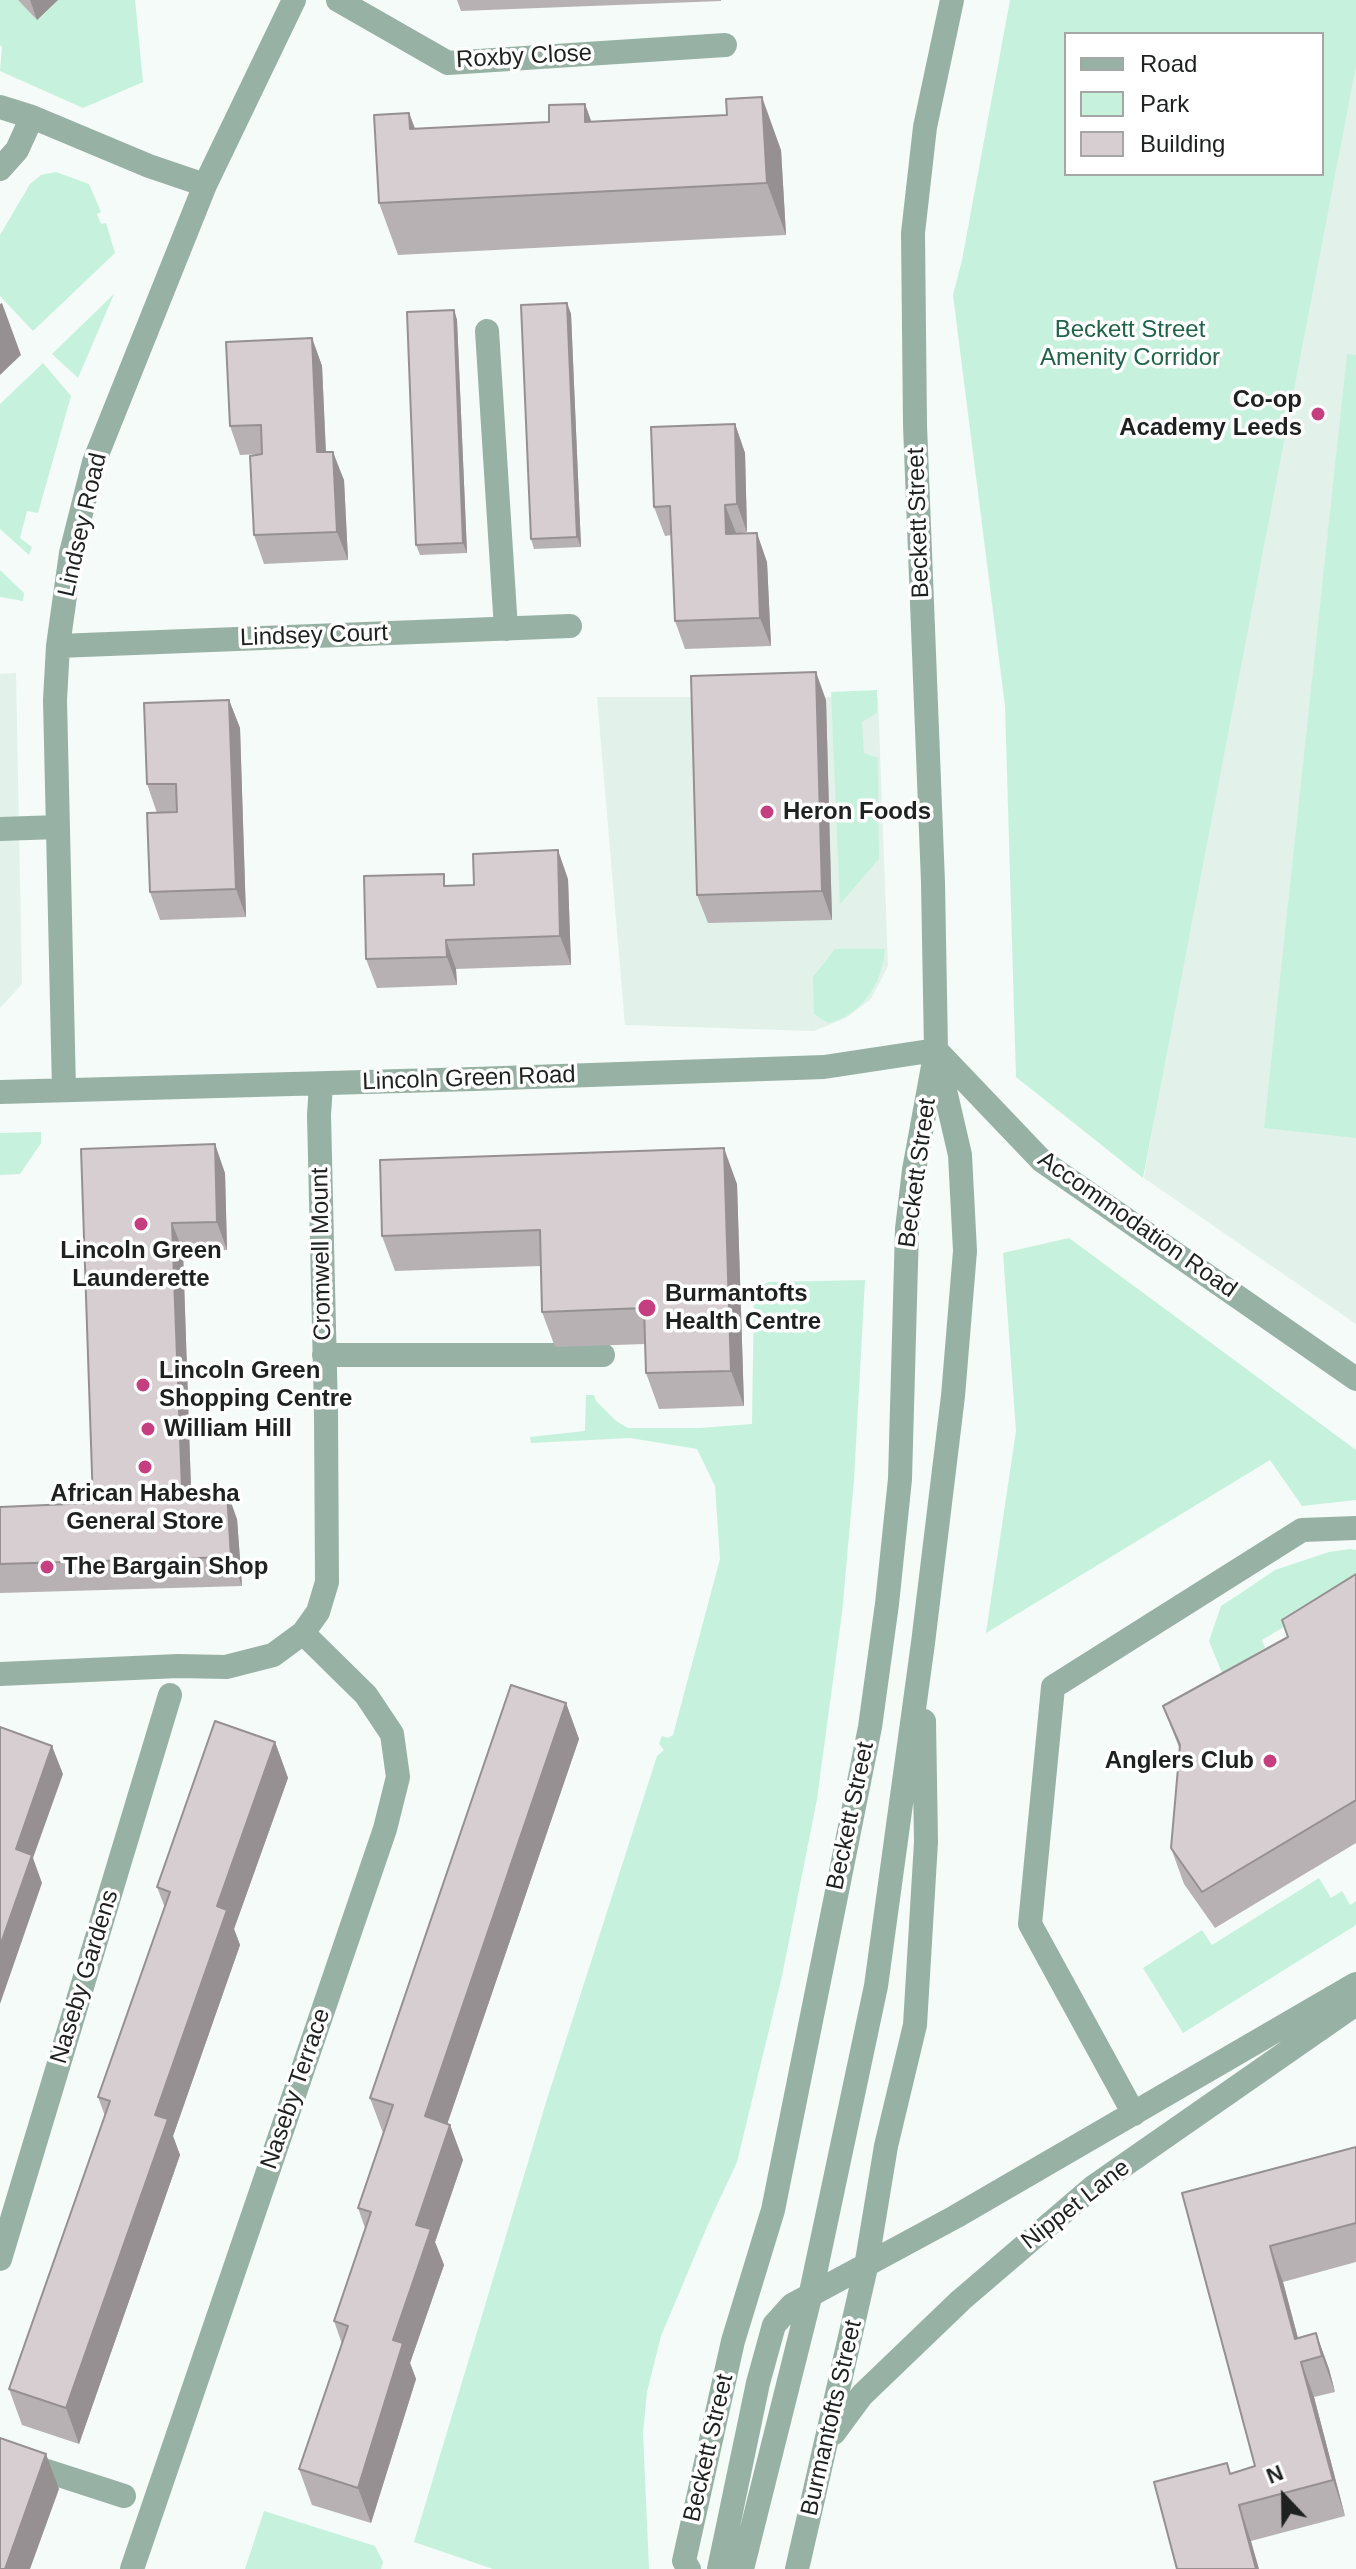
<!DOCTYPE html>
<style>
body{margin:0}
#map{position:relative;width:1356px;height:2569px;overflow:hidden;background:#f4fbf8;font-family:Helvetica,sans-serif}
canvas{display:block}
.legend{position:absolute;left:1064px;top:32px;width:260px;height:144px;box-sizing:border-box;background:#fff;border:2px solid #a5a6a6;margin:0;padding:10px 14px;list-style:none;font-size:24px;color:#1e2120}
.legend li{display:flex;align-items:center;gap:16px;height:40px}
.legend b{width:40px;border:2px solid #a5a6a6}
.north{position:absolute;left:1244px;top:2457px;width:80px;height:80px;-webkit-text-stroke:6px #fff;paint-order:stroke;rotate:338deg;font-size:22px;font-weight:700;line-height:32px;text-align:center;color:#1e2120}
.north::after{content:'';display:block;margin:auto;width:28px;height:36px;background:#1e2120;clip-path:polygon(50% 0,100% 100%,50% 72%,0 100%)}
</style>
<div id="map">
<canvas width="1356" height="2569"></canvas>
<ul class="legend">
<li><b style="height:10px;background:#98b1a5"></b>Road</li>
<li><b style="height:22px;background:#c6f2dd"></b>Park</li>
<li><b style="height:22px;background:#d6ced1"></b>Building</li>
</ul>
<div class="north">N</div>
</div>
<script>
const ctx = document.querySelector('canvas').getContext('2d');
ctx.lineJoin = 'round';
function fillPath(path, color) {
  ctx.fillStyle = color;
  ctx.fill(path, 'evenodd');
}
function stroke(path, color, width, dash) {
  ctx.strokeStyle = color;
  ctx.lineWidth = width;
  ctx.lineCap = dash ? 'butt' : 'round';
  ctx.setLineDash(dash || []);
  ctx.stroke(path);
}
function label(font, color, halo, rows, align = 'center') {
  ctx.font = font + ' Helvetica,sans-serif';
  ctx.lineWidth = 7;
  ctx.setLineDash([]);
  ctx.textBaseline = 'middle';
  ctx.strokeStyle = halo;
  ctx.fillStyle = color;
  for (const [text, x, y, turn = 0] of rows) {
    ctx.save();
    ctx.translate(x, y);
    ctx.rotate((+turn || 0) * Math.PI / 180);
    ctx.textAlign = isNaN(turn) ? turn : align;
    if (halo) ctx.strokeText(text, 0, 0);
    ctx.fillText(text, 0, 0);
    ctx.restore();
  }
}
const built = new Path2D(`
 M 1356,6 L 1356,1324 L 1144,1178 L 1204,821 Z
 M 16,673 L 22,984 L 0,1008 L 0,674 Z
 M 597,697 L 878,697 L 888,966 L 871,999 L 846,1018 L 814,1031 L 625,1025 Z`);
const green = new Path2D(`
 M 0,0 L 18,0 L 37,20 L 58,0 L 135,0 L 143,82 L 83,108 L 0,71 L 2,47 L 0,45 Z
 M 1010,0 L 1356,0 L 1356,66 L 1143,1178 L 1016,1077 L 1005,706 L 953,295 L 962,260 ZM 1066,34 L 1322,34 L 1322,174 L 1066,174 Z
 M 56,172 L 89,184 L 101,212 L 97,214 L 101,224 L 106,223 L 115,253 L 33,331 L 0,296 L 0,235 L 30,184 L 41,175 Z
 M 114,294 L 78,378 L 52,354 Z
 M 1347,354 L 1356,355 L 1356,1138 L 1264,1128 Z
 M 43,363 L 71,396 L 38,513 L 27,511 L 20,538 L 32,547 L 29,555 L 0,529 L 0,404 Z
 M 0,570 L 24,593 L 23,601 L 0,597 Z
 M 877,690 L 877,713 L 862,722 L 864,753 L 878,758 L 879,859 L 840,904 L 831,692 Z
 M 835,949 L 885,949 C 883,983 861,1016 828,1023 L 814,1014 L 813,977 Z
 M 41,1132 L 41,1143 L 20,1174 L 0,1175 L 0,1133 Z
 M 1069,1238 L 1356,1450 L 1356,1500 L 1302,1506 L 1270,1460 L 986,1633 L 1016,1431 L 1003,1253 Z
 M 865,1280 L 854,1480 L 842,1613 L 817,1799 L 782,1976 L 737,2162 L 709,2222 L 661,2336 L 647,2392 L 643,2433 L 649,2569 L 493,2569 L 414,2542 L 547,2099 L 657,1756 L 664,1750 L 659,1744 L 662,1736 L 668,1738 L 673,1735 L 720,1559 L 715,1486 L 697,1449 L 630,1438 L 531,1443 L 530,1437 L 585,1431 L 586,1395 L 594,1395 L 596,1401 L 616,1421 L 628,1428 L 700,1428 L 752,1424 L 754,1289 L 769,1282 Z
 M 1350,1549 L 1356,1550 L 1356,1584 L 1262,1640 L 1265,1648 L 1222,1673 L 1209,1641 L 1221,1606 L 1241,1593 L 1275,1570 L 1329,1552 Z
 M 1319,1878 L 1331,1898 L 1342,1891 L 1350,1905 L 1356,1901 L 1356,1925 L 1183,2033 L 1143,1968 L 1202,1930 L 1212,1945 Z
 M 264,2511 L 375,2546 L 383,2562 L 381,2569 L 245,2569 Z`);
const minor = new Path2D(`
 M 338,0 L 448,63 L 725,45
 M 0,107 L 32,117 L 149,166 L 205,185
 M 0,169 L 17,150 L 32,117
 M 487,331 L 506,629
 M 58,646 L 570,626
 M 0,829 L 58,827
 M 938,1052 L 1042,1161 L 1356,1379
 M 64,1090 L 55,700 L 58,646 L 71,553 L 94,462 L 205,185 L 294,0
 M 0,1092 L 474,1079 L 824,1067 L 936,1050
 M 324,1355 L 603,1355
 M 0,1674 L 178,1666 L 226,1667 L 273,1655 L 303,1633 L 318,1612 L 327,1582 L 326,1413 L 319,1115 L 321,1084
 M 1134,2114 L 1030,1924 L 1053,1687 L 1302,1530 L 1356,1528
 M 0,2259 L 170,1695
 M 834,2433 L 862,2395 L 961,2300 L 1093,2187 L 1356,2004
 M 0,2456 L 124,2496
 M 132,2569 L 385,1829 L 398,1777 L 392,1734 L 366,1695 L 303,1633
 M 689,2569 L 684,2561 L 733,2341 L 773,2210 L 870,1727 L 887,1604 L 900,1479 L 907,1229 L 914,1170 L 936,1050 L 933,882 L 915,425 L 913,233 L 925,127 L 952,0
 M 719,2569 L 758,2383 L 774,2325 L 792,2305 L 955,2217 L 1356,1984
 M 742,2569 L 810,2297 L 876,1986 L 923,1643 L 953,1396 L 965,1251 L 960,1155 L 938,1060
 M 797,2569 L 866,2267 L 886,2146 L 915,2025 L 926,1842 L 924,1721`);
const wall = new Path2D(`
 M 18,0 L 58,0 L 37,20 Z
 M 457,0 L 721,0 L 721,1 L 461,11 Z
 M 585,104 L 591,122 L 781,150 L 786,235 L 398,255 L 379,203 L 409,113 L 415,129 L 549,122 Z
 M 567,303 L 571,314 L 581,547 L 534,549 L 531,539 Z
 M 454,310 L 457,320 L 467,553 L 420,555 L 416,545 Z
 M 312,338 L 322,366 L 326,452 L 344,480 L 348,560 L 264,564 L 254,535 L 262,454 L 240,455 L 230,426 Z
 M 735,424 L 745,453 L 747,532 L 736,534 L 767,562 L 771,646 L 685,649 L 675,621 L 672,535 L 665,536 L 654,507 Z
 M 229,700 L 240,728 L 246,917 L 160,920 L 150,892 L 157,813 L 147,784 Z
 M 826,700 L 832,920 L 708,923 L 697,895 Z
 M 568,879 L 571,965 L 456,969 L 457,985 L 377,988 L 366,959 L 448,886 Z
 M 81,1149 L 225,1173 L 227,1250 L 183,1251 L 191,1490 L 237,1519 L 242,1586 L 0,1593 L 0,1507 L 93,1503 Z
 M 737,1184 L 744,1406 L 659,1409 L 646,1373 L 645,1344 L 555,1347 L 542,1312 L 541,1266 L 395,1271 L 382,1236 Z
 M 1356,1574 L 1356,1843 L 1215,1928 L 1184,1884 L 1171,1848 L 1180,1750 L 1163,1706 L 1288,1637 Z
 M 566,1703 L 579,1739 L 447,2124 L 450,2125 L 463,2160 L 435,2242 L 444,2265 L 410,2363 L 416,2379 L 371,2523 L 312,2505 L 299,2469 L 342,2344 L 334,2321 L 365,2228 L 358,2208 L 383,2133 L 370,2098 Z
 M 275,1742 L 288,1778 L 234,1929 L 240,1945 L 173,2136 L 180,2155 L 79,2444 L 22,2425 L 9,2389 L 105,2116 L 98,2097 L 165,1908 L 157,1887 Z
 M 1356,2147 L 1356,2262 L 1283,2282 L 1298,2338 L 1316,2333 L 1329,2369 L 1335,2392 L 1314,2397 L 1345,2516 L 1251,2541 L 1177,2569 L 1231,2474 L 1255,2466 L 1182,2193 Z`);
const shadedWall = new Path2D(`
 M 30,0 L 58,0 L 37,20 Z
 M 762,97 L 781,150 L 786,235 L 767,183 Z
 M 585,104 L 604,156 L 585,122 Z
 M 409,113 L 429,165 L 410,129 Z
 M 2,303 L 21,355 L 0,375 L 0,304 Z
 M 567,303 L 571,314 L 581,547 L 577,537 Z
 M 454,310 L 457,320 L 467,553 L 463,543 Z
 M 312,338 L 322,366 L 327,480 L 317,452 Z
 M 735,424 L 745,453 L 747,532 L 737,504 Z
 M 333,452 L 344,480 L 348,560 L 337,532 Z
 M 725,505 L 736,533 L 736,563 L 726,534 Z
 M 757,533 L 767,562 L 771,646 L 760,618 Z
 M 816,672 L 826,700 L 832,920 L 822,891 Z
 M 229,700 L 240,728 L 246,917 L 236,889 Z
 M 558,850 L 568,879 L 571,965 L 560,936 Z
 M 446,940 L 456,969 L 457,985 L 447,957 Z
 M 215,1144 L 225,1173 L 227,1250 L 217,1222 Z
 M 724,1148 L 737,1184 L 744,1406 L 731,1371 Z
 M 172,1223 L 183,1251 L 192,1519 L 182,1490 Z
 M 227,1491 L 237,1519 L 242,1586 L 231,1557 Z
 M 566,1703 L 579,1739 L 438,2151 L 425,2116 Z
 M 275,1742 L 288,1778 L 234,1929 L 240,1945 L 173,2136 L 180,2155 L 79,2444 L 66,2408 L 217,1906 Z
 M 52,1746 L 63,1774 L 33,1858 L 42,1883 L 0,2004 L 0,1946 L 16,1849 Z
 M 450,2125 L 463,2160 L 435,2242 L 444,2265 L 410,2363 L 416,2379 L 371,2523 L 358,2488 L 416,2225 Z
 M 1270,2246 L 1283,2282 L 1304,2361 L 1295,2339 Z
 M 1316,2333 L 1329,2369 L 1335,2392 L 1322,2356 Z
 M 1301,2362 L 1314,2397 L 1345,2516 L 1333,2480 Z
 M 46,2454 L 59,2489 L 30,2569 L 5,2569 Z
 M 1239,2505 L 1251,2541 L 1259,2569 L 1256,2569 Z`);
const building = new Path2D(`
 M 762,97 L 767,183 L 379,203 L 374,115 L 409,113 L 410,129 L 549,122 L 549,105 L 585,104 L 585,122 L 727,115 L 726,99 Z
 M 567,303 L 577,537 L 531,539 L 521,305 Z
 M 454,310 L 463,543 L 416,545 L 407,312 Z
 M 312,338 L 317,452 L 333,452 L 337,532 L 254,535 L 250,456 L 262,454 L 261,425 L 230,426 L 226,342 Z
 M 735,424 L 737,504 L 725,505 L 726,534 L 757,533 L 760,618 L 675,621 L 670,506 L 654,507 L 651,427 Z
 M 816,672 L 822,891 L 697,895 L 691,676 Z
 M 229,700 L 236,889 L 150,892 L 147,813 L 177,812 L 176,784 L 147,784 L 144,703 Z
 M 558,850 L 560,936 L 446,940 L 447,957 L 366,959 L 364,876 L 444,874 L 444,886 L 474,885 L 473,854 Z
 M 215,1144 L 217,1222 L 172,1223 L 182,1490 L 227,1491 L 231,1557 L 0,1564 L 0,1507 L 93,1503 L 81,1149 Z
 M 724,1148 L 731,1371 L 646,1373 L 644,1308 L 542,1312 L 540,1230 L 382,1236 L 380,1160 Z
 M 1356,1574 L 1356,1800 L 1202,1892 L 1171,1848 L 1180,1745 L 1163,1706 L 1288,1637 L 1282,1620 Z
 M 511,1685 L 566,1703 L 425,2116 L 450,2125 L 416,2225 L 431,2229 L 393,2340 L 403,2343 L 358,2488 L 299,2469 L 348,2326 L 334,2321 L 371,2212 L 358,2208 L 393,2105 L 370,2098 Z
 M 215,1721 L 275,1742 L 217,1906 L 227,1910 L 155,2115 L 168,2119 L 66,2408 L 9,2389 L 110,2101 L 98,2097 L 170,1892 L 157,1887 Z
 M 0,1727 L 52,1746 L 16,1849 L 32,1855 L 0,1946 Z
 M 1356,2147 L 1356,2223 L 1270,2246 L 1295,2339 L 1316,2333 L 1322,2356 L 1301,2362 L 1333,2480 L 1239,2505 L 1256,2569 L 1177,2569 L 1154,2482 L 1227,2463 L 1230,2474 L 1255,2466 L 1182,2193 Z
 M 0,2438 L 46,2454 L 5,2569 L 0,2569 Z`);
const markers = [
 [1318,414,8,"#c53f80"],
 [767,812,8,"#c53f80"],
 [141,1224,8,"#c53f80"],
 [647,1308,10,"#c53f80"],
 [143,1385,8,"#c53f80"],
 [148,1429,8,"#c53f80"],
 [145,1467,8,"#c53f80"],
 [47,1567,8,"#c53f80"],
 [1270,1761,8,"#c53f80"]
];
const streetNames = [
 ["Roxby Close",524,57,-3],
 ["Beckett Street",919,523,-92],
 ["Lindsey Road",83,525,-77],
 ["Lindsey Court",314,636,-2],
 ["Lincoln Green Road",469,1079,-2],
 ["Beckett Street",918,1173,-82],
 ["Accommodation Road",1137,1225,35],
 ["Cromwell Mount",322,1254,-91],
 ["Beckett Street",851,1816,-78],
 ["Naseby Gardens",85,1977,-73],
 ["Naseby Terrace",296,2089,-71],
 ["Nippet Lane",1076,2205,-38],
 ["Burmantofts Street",832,2418,-77],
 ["Beckett Street",709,2448,-77]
];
const parkNames = [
 ["Beckett Street",1130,330],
 ["Amenity Corridor",1130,358]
];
const poiNames = [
 ["Co-op",1302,400,"right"],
 ["Academy Leeds",1302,428,"right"],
 ["Heron Foods",783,812],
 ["Lincoln Green",141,1251,"center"],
 ["Launderette",141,1279,"center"],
 ["Burmantofts",665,1294],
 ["Health Centre",665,1322],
 ["Lincoln Green",159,1371],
 ["Shopping Centre",159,1399],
 ["William Hill",164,1429],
 ["African Habesha",145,1494,"center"],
 ["General Store",145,1522,"center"],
 ["The Bargain Shop",63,1567],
 ["Anglers Club",1254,1761,"right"]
];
fillPath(built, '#e2f2ea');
fillPath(green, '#c6f2dd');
stroke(minor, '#98b1a5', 24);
fillPath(wall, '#b8b1b4');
fillPath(shadedWall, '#969092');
fillPath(building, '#d6ced1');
stroke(building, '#969092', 2);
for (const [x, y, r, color] of markers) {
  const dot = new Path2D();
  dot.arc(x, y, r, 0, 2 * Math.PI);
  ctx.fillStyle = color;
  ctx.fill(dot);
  stroke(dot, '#fff', 3);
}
label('24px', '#1e2120', '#fff', streetNames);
label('24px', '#1f644a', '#fff', parkNames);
label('bold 24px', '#1e2120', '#fff', poiNames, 'left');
</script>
